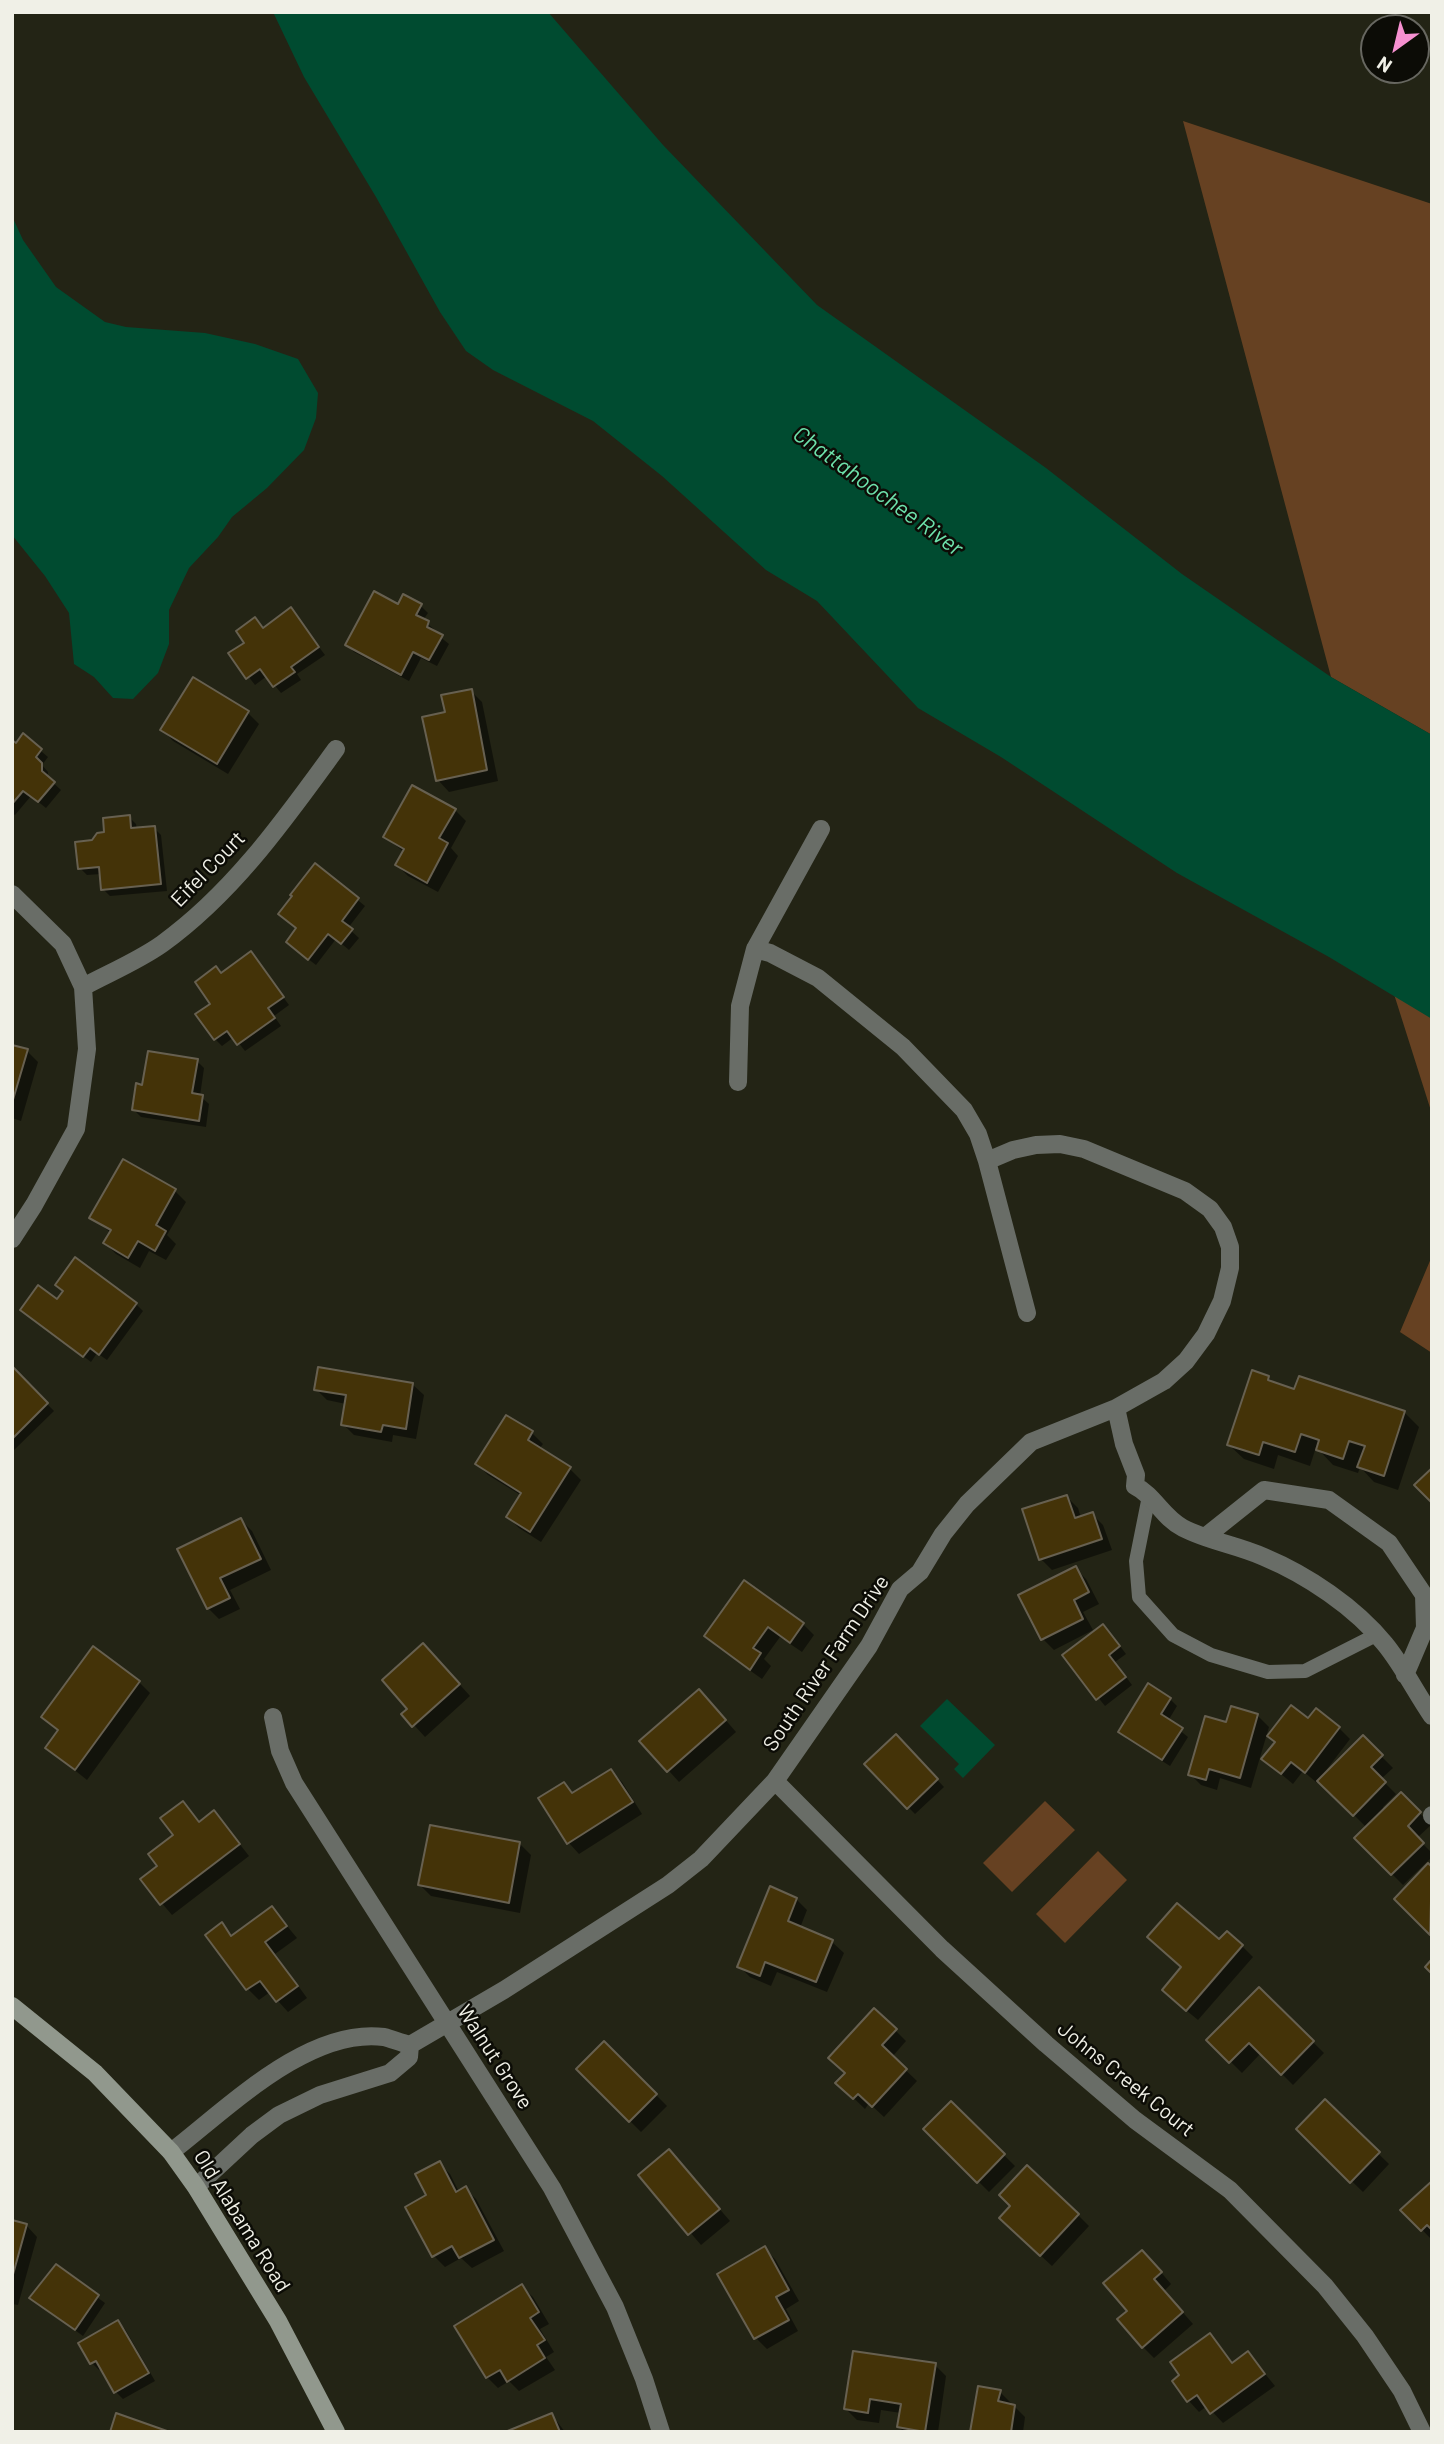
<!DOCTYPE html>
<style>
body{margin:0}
#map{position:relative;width:1444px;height:2444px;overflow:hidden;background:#232415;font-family:Barlow,sans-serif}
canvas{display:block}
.frame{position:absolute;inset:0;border:14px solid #f0f0e7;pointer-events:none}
.north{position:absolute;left:1360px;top:14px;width:70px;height:70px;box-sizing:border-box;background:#0c0c06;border:2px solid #676760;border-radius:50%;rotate:214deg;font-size:19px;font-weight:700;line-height:28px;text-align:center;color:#f0f0e7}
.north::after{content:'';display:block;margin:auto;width:24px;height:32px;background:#f690d0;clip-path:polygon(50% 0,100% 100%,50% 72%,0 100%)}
</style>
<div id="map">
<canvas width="1444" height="2444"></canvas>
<div class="frame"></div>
<div class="north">N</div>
</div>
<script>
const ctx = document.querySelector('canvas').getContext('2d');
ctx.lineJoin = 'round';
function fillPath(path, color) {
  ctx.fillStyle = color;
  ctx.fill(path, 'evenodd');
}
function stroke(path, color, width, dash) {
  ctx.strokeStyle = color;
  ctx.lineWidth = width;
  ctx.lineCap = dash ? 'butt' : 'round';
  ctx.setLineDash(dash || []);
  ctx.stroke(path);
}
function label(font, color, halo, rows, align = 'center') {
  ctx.font = font + ' Barlow,sans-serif';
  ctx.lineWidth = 5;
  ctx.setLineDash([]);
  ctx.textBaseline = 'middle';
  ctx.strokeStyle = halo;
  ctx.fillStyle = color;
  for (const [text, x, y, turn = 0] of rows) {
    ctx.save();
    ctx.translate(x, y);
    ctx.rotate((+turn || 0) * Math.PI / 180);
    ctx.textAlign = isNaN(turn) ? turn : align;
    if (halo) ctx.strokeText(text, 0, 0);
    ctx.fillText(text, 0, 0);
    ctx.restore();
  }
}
const green = new Path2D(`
 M 1183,121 L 1432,204 L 1432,735 L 1331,677 Z
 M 1367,909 L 1432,969 L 1432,1114 Z
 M 1432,1256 L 1432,1353 L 1400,1332 Z
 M 1045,1801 L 1075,1830 L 1012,1892 L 983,1863 Z
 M 1098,1851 L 1127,1880 L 1065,1943 L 1036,1914 Z`);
const water = new Path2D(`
 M 273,12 L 548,12 L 663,145 L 817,305 L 1046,468 L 1182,574 L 1331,677 L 1432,735 L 1432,1019 L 1329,957 L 1177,873 L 1001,757 L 918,708 L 817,601 L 766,570 L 662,476 L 593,421 L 493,370 L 466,351 L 440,312 L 376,197 L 304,77 Z
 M 12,216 L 23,240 L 56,287 L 105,322 L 126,327 L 205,333 L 255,344 L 298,359 L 318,393 L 316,418 L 304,450 L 267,488 L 232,517 L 218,537 L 189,568 L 169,610 L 169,644 L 158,673 L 133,699 L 113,698 L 94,677 L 74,664 L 69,613 L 45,576 L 12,535 Z
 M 947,1699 L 995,1745 L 963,1778 L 954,1769 L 959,1764 L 920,1726 Z`);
const shadow = new Path2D(`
 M 399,606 L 421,606 L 428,613 L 423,620 L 435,630 L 434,632 L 449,644 L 437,666 L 421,658 L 409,681 L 354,652 L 347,645 Z
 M 291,610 L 325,655 L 297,674 L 301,680 L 281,693 L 267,676 L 255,685 L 231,654 L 246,643 L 255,619 L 264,629 Z
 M 193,679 L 248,713 L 259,724 L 228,774 L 173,741 L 163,730 Z
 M 471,691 L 482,702 L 498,781 L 449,792 L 438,780 L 447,713 Z
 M 23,736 L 48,757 L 42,765 L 48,772 L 48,778 L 61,790 L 46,808 L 31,796 L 15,815 L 12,813 L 12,742 L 16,745 Z
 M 455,810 L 466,821 L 451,848 L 458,856 L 438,892 L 408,876 L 397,865 L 404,852 L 385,837 Z
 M 129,817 L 136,824 L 137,830 L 154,828 L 161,835 L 167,891 L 110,896 L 103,889 L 101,874 L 87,875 L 80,868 L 93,842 Z
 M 315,865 L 365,906 L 348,928 L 359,938 L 349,950 L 336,939 L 316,965 L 295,949 L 298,929 Z
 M 251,954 L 289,1005 L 274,1016 L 281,1026 L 245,1051 L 234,1037 L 222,1046 L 215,1039 L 213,1004 L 222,974 Z
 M 12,1047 L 27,1051 L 38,1062 L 21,1121 L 12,1118 Z
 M 197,1061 L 204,1068 L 200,1096 L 209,1104 L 206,1127 L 141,1117 L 133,1109 L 144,1087 Z
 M 124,1161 L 175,1191 L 186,1202 L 167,1235 L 176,1244 L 166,1260 L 149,1251 L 140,1268 L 116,1254 L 105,1243 L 111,1233 L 92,1217 Z
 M 58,1301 L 136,1304 L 143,1311 L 107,1360 L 97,1353 L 91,1362 L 22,1310 Z
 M 12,1368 L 54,1411 L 12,1452 Z
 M 1268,1377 L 1277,1385 L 1296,1392 L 1404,1412 L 1419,1427 L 1398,1490 L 1374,1482 L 1360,1467 L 1358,1473 L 1333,1465 L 1316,1447 L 1310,1466 L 1278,1455 L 1274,1469 L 1244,1459 L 1229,1445 Z
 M 412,1384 L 424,1395 L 416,1439 L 393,1435 L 392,1442 L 354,1435 L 343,1424 L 346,1404 L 327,1400 L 316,1389 Z
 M 532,1433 L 543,1444 L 539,1449 L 570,1469 L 581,1480 L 541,1542 L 519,1528 L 508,1517 L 522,1496 L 488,1475 L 477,1464 Z
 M 1067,1497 L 1078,1508 L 1081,1518 L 1092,1514 L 1103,1525 L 1112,1550 L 1052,1570 L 1041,1559 Z
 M 241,1520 L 252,1531 L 271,1570 L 230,1590 L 240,1609 L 219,1619 L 208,1608 Z
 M 1075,1568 L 1086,1579 L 1099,1604 L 1083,1612 L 1093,1630 L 1054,1650 L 1043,1639 L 1020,1596 Z
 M 745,1582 L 803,1624 L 814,1635 L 802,1652 L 780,1637 L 764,1659 L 771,1666 L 762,1679 L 717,1647 L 706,1636 Z
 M 1110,1633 L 1126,1654 L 1115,1662 L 1132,1685 L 1105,1706 L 1064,1655 Z
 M 434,1656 L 470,1696 L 425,1737 L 404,1714 L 410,1709 Z
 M 139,1682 L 150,1693 L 87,1780 L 47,1748 L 59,1732 L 43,1717 Z
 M 1170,1699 L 1177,1706 L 1168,1721 L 1188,1737 L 1170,1766 L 1127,1739 L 1120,1732 Z
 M 710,1702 L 736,1732 L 679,1782 L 642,1741 Z
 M 1258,1716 L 1269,1727 L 1251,1788 L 1220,1778 L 1217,1790 L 1201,1785 L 1190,1774 L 1227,1724 Z
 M 1309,1720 L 1339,1728 L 1350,1739 L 1324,1773 L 1326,1775 L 1363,1738 L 1393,1768 L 1381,1779 L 1396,1794 L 1383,1807 L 1385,1810 L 1412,1805 L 1431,1825 L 1417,1838 L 1432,1853 L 1432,1857 L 1403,1885 L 1356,1838 L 1367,1828 L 1319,1780 L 1317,1783 L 1303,1771 L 1293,1784 L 1263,1759 Z
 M 896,1736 L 944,1787 L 915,1814 L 866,1764 Z
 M 611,1771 L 622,1782 L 642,1814 L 579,1854 L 569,1843 L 564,1784 L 574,1794 Z
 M 183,1803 L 200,1823 L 224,1824 L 249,1856 L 172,1915 L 142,1880 L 160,1866 L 176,1835 Z
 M 520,1844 L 531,1855 L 520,1913 L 431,1896 L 420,1885 Z
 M 1432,1869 L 1432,1934 L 1396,1899 Z
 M 796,1899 L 807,1910 L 800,1928 L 832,1942 L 844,1953 L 827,1992 L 777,1972 L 771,1986 L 750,1977 L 739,1966 Z
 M 272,1908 L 297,1938 L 275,1954 L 307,1998 L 288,2012 L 270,1992 L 259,2000 L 248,1989 L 208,1935 L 222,1925 L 233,1936 Z
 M 1219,1942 L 1242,1946 L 1253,1957 L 1198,2020 L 1175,2001 Z
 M 1259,1989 L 1324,2053 L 1293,2085 L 1261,2053 L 1242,2073 L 1209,2040 Z
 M 895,2030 L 906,2041 L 892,2057 L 917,2081 L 884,2117 L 869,2103 L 865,2109 L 838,2083 Z
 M 604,2043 L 667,2106 L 641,2132 L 578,2069 Z
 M 1325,2102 L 1389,2164 L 1363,2192 L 1298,2129 Z
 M 951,2103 L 1015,2166 L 989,2192 L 926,2129 Z
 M 669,2151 L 730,2221 L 701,2245 L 641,2175 Z
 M 439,2163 L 450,2174 L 459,2192 L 465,2188 L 476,2199 L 504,2251 L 472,2268 L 461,2258 L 445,2267 L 434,2256 L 428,2196 Z
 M 1432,2183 L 1432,2240 L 1403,2210 Z
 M 1013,2206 L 1078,2215 L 1089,2226 L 1052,2266 L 1012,2229 Z
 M 12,2221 L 26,2225 L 37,2237 L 18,2305 L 12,2304 Z
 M 764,2248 L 775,2259 L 799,2301 L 786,2309 L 798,2331 L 767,2349 L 756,2338 L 719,2274 Z
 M 1153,2263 L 1171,2284 L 1164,2291 L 1193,2324 L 1154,2358 L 1143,2347 L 1129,2311 Z
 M 56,2267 L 105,2303 L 83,2336 L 31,2298 Z
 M 522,2287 L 533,2297 L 549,2324 L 540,2329 L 554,2352 L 546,2357 L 555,2370 L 519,2391 L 509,2381 L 498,2388 L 487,2377 Z
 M 118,2322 L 125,2329 L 155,2381 L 123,2399 L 116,2392 L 102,2368 L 99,2370 L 92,2363 Z
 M 1210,2335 L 1234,2364 L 1248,2353 L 1275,2386 L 1223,2423 L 1207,2406 L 1199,2412 L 1189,2401 L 1182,2375 Z
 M 935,2365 L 946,2376 L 938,2432 L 904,2432 L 899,2427 L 901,2413 L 881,2410 L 879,2423 L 857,2420 L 846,2409 Z
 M 1000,2392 L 1011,2403 L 1010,2406 L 1014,2406 L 1025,2417 L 1023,2432 L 971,2432 Z
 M 552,2415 L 565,2432 L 510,2432 Z`);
const building = new Path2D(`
 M 374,591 L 398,604 L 403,594 L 422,604 L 416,615 L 429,621 L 427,627 L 443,635 L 429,660 L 413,652 L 401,675 L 345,645 Z
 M 291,607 L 319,647 L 291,667 L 295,672 L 273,687 L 260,669 L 246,679 L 228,653 L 244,643 L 236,631 L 255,617 L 263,628 Z
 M 193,677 L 249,711 L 217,764 L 160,730 Z
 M 472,689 L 487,770 L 436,781 L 422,717 L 445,712 L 441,695 Z
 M 23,733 L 42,749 L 36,757 L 42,763 L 42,771 L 55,782 L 38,802 L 23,791 L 12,804 L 12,740 L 16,743 Z
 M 412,785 L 456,809 L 439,838 L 448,843 L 427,883 L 395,865 L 404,849 L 383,837 Z
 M 130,815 L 131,828 L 155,826 L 161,884 L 101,890 L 99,867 L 78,869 L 75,842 L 92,840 L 97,833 L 104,832 L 103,818 Z
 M 315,863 L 359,898 L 342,921 L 353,929 L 341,944 L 328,934 L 308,960 L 286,942 L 296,928 L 278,914 L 292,896 L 290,895 Z
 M 251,951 L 284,997 L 268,1008 L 275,1018 L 237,1045 L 227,1031 L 214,1040 L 195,1014 L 210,1004 L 195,982 L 216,966 L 221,973 Z
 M 12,1045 L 28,1049 L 12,1103 Z
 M 148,1051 L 198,1059 L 192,1093 L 203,1095 L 199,1121 L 132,1110 L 136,1083 L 142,1085 Z
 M 123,1159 L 176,1189 L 156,1225 L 166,1231 L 155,1251 L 138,1241 L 128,1258 L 103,1243 L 111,1230 L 89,1218 Z
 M 75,1257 L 137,1303 L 99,1355 L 90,1348 L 83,1357 L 20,1310 L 38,1285 L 57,1299 L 63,1291 L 55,1285 Z
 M 12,1366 L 48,1403 L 12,1439 Z
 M 318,1367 L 413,1383 L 406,1429 L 383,1425 L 381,1432 L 341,1425 L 346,1395 L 314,1390 Z
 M 1252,1370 L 1269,1376 L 1268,1380 L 1294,1389 L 1299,1376 L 1405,1411 L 1384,1476 L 1357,1467 L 1365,1446 L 1349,1441 L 1343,1459 L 1316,1450 L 1319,1440 L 1301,1434 L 1295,1452 L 1263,1442 L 1259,1455 L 1227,1445 Z
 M 506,1415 L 533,1431 L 528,1440 L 571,1467 L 530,1532 L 506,1517 L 521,1493 L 475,1464 Z
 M 1432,1468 L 1432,1503 L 1414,1485 Z
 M 1067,1495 L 1075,1518 L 1093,1512 L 1102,1539 L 1039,1560 L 1022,1509 Z
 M 241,1518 L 261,1559 L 220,1578 L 230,1598 L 207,1609 L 177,1549 Z
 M 1076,1566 L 1089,1592 L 1074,1600 L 1083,1619 L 1041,1640 L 1018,1595 Z
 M 744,1580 L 804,1623 L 790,1643 L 768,1627 L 753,1648 L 761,1653 L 750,1670 L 704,1636 Z
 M 1103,1624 L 1120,1646 L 1109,1655 L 1126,1677 L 1096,1700 L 1062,1655 Z
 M 423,1643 L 460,1684 L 412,1727 L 401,1714 L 407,1709 L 382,1680 Z
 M 93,1646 L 140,1681 L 75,1770 L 45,1748 L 58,1730 L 41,1717 Z
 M 1148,1683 L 1171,1698 L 1161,1714 L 1183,1728 L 1162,1760 L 1118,1732 Z
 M 699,1689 L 726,1720 L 667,1772 L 639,1741 Z
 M 1291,1705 L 1308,1718 L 1316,1708 L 1340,1727 L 1305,1773 L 1291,1762 L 1281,1774 L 1261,1759 L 1275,1742 L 1267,1736 Z
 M 1231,1706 L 1258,1714 L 1240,1778 L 1209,1769 L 1206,1780 L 1188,1775 L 1205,1716 L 1226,1722 Z
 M 896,1734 L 938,1779 L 907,1809 L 864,1764 Z
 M 1363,1735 L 1383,1755 L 1371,1767 L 1386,1782 L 1353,1816 L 1317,1781 Z
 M 611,1769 L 633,1802 L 567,1844 L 538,1798 L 564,1782 L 572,1793 Z
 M 1401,1792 L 1421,1812 L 1408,1826 L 1424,1843 L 1391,1875 L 1354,1838 Z
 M 183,1801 L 199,1822 L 214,1810 L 240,1844 L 160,1905 L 140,1879 L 157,1866 L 148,1854 L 173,1835 L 160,1818 Z
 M 430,1825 L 520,1842 L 509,1903 L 418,1885 Z
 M 1428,1863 L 1432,1867 L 1430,1935 L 1394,1899 Z
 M 770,1886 L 797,1898 L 788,1921 L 833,1940 L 816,1982 L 765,1962 L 760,1976 L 737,1967 Z
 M 1177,1903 L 1219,1939 L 1227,1931 L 1243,1945 L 1186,2011 L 1162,1990 L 1181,1967 L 1147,1937 Z
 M 272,1906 L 287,1926 L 265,1942 L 298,1986 L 276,2002 L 260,1981 L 246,1990 L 205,1935 L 222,1922 L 231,1936 Z
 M 1432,1959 L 1432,1974 L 1425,1967 Z
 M 1259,1987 L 1314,2041 L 1281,2075 L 1249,2043 L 1229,2063 L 1206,2040 Z
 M 874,2008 L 897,2029 L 882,2045 L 907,2069 L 872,2107 L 858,2094 L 853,2099 L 835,2083 L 845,2073 L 828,2058 Z
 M 604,2041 L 657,2094 L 629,2122 L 576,2069 Z
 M 1325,2099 L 1380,2152 L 1350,2183 L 1296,2129 Z
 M 951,2101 L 1005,2154 L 977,2183 L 923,2129 Z
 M 669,2149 L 720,2209 L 688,2235 L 638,2175 Z
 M 440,2161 L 456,2192 L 466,2186 L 494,2240 L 459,2258 L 452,2246 L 432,2257 L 405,2207 L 426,2195 L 415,2174 Z
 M 1027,2165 L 1079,2214 L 1040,2256 L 999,2218 L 1010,2206 L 999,2195 Z
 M 1432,2181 L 1432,2230 L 1427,2225 L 1421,2231 L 1400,2210 Z
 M 12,2220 L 27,2224 L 12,2278 Z
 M 765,2246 L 789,2290 L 776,2297 L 789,2320 L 754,2339 L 717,2274 Z
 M 1142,2250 L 1162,2272 L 1154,2279 L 1183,2312 L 1142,2348 L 1117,2319 L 1127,2311 L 1103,2283 Z
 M 56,2264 L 99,2295 L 75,2330 L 29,2298 Z
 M 522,2284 L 539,2312 L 530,2318 L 545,2340 L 537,2345 L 545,2358 L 507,2382 L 500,2370 L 486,2378 L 454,2326 Z
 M 118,2320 L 149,2373 L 114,2393 L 96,2361 L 90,2364 L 78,2343 Z
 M 1210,2333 L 1232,2363 L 1248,2351 L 1265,2374 L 1210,2414 L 1197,2395 L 1187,2402 L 1172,2381 L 1179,2375 L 1170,2362 Z
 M 853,2351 L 936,2363 L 925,2432 L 897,2427 L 901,2404 L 870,2399 L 868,2413 L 844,2409 Z
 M 978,2386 L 1001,2390 L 998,2401 L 1015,2405 L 1011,2432 L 970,2432 Z
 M 116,2413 L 167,2431 L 167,2432 L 110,2432 Z
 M 552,2413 L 560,2432 L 505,2432 Z`);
const service = new Path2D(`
 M 1149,1496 L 1136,1561 L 1139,1597 L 1173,1635 L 1211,1655 L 1268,1672 L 1305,1671 L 1376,1635`);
const minor = new Path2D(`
 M 12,894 L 63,944 L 83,987 L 87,1049 L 76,1129 L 34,1205 L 12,1239
 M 755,949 L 770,953 L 818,978 L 903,1047 L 964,1110 L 978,1134 L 987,1161 L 1027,1313
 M 83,987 C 109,973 138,961 162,944 C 234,892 285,819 336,749
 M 738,1082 L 740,1006 L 755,949 L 821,829
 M 1116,1408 L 1124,1444 L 1136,1475 L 1135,1486 C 1154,1495 1163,1518 1183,1528 C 1208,1541 1237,1545 1264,1557 C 1307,1575 1355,1607 1385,1644 C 1403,1666 1416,1693 1432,1716
 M 1205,1537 L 1264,1490 L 1329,1500 L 1389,1543 L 1424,1595 L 1425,1628 L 1405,1675
 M 273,1717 L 280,1751 L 294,1783 L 552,2188 L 615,2307 L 644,2379 L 661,2432
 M 775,1781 L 942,1949 L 1046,2044 L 1135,2120 L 1230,2190 L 1325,2286 L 1365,2336 L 1402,2391 L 1422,2432
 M 1432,1815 L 1432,1816
 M 171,2152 C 227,2109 308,2027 384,2037 C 392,2039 401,2043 410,2045 L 504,1990 L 668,1885 L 701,1859 L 775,1781 L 869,1646 L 900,1589 L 920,1572 L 943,1534 L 967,1504 L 1031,1442 L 1116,1408 L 1164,1381 L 1186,1361 L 1206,1334 L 1222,1301 L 1230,1268 L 1230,1247 L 1223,1227 L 1210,1209 L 1185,1191 L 1084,1149 L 1060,1144 L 1036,1145 L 1013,1150 L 987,1161
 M 196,2187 L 252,2135 L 279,2115 L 320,2095 L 390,2073 L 409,2057 L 410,2045`);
const secondary = new Path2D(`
 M 12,2006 L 95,2073 L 171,2152 L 196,2187 L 278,2321 L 336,2432`);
const streetNames = [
 ["Eifel Court",208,869,-46],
 ["South River Farm Drive",826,1663,-56],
 ["Walnut Grove",495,2057,57],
 ["Johns Creek Court",1126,2079,39],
 ["Old Alabama Road",242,2221,58]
];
const waterNames = [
 ["Chattahoochee River",878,491,36]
];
fillPath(green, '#664122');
fillPath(water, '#004b30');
fillPath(shadow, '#0007');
fillPath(building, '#443308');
stroke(building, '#676050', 2);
stroke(service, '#696d67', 14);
stroke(minor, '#696d67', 18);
stroke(secondary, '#91988d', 18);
label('21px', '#f0f0e7', '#0c0c06', streetNames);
label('italic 23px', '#6de1ab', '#0c0c06', waterNames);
</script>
